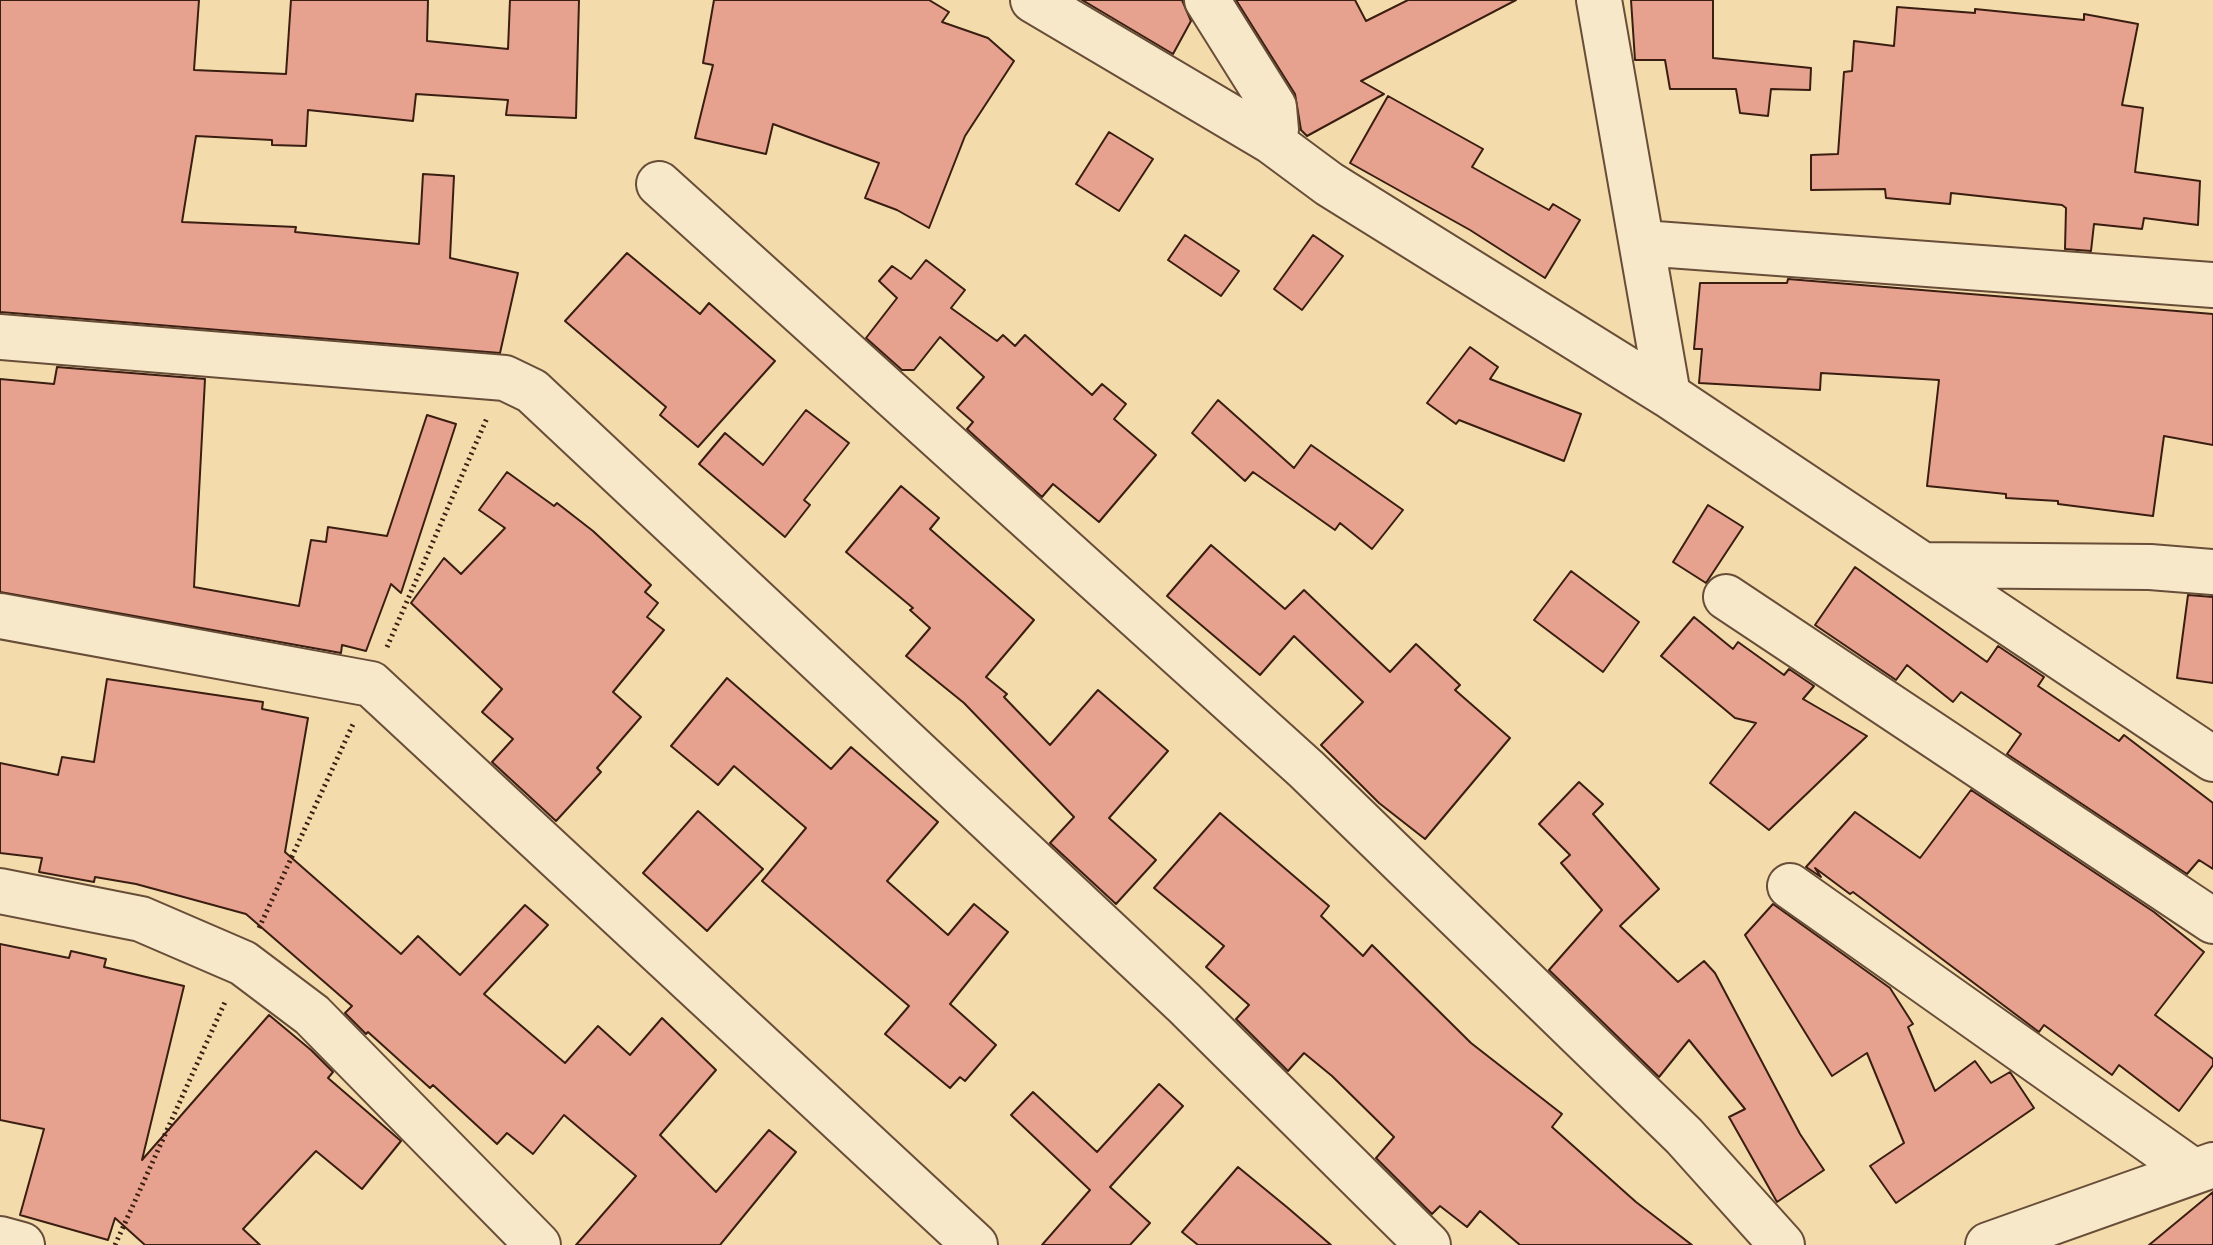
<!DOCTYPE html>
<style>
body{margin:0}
canvas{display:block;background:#f3dbac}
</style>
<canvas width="2213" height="1245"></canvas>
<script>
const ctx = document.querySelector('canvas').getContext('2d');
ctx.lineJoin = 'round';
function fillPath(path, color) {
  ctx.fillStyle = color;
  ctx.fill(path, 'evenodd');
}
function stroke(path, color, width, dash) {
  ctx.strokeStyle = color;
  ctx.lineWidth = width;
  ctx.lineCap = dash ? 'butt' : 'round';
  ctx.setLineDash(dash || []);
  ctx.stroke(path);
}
const building = new Path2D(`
 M 0,0 L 199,0 L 194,70 L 286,74 L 291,0 L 428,0 L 427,41 L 508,49 L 510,0 L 579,0 L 576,118 L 506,115 L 508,100 L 416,94 L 413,121 L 308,110 L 306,146 L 272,145 L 272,140 L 196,136 L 182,222 L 296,227 L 295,232 L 419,244 L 423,174 L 454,176 L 450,258 L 518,273 L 500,353 L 0,312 Z
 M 714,0 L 929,0 L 949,12 L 942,22 L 988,38 L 1014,61 L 965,136 L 929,228 L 897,210 L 865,198 L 879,163 L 773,124 L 766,154 L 695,138 L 713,65 L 703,63 Z
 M 1082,0 L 1182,0 L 1191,21 L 1173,54 Z
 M 1236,0 L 1355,0 L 1366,21 L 1408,0 L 1516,0 L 1361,81 L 1384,94 L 1307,136 L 1301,130 L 1295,94 Z
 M 1631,0 L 1713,0 L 1713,58 L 1811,68 L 1810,90 L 1771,89 L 1768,116 L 1740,113 L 1736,89 L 1670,89 L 1665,60 L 1635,60 Z
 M 1897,7 L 1975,13 L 1975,9 L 2084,20 L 2084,14 L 2138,24 L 2122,105 L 2143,108 L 2135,172 L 2200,181 L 2198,225 L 2144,218 L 2142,229 L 2094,224 L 2091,251 L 2065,249 L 2066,208 L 2062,205 L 1951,193 L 1950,204 L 1886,198 L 1885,189 L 1811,190 L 1811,155 L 1838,154 L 1844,72 L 1852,71 L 1854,41 L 1894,46 Z
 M 1388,96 L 1483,149 L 1472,167 L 1549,210 L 1553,204 L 1580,220 L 1545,278 L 1470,230 L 1350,163 Z
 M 1109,132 L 1153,159 L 1119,211 L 1076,184 Z
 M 1185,235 L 1239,271 L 1221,296 L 1168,260 Z
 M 1313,235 L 1343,256 L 1302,310 L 1274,289 Z
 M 627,253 L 700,314 L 709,303 L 775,361 L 698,447 L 660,415 L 666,407 L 565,321 Z
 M 926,260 L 965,290 L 951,308 L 997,341 L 1003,335 L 1015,346 L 1025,335 L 1092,395 L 1102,384 L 1126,404 L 1114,419 L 1156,455 L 1099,522 L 1053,484 L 1042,497 L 967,429 L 973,422 L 957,408 L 984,377 L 940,337 L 914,370 L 902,370 L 866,338 L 897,298 L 879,281 L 892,266 L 911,279 Z
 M 1788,279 L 2213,314 L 2213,445 L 2164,436 L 2153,516 L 2058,504 L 2058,501 L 2006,498 L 2006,494 L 1927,486 L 1939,380 L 1821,373 L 1820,390 L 1699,383 L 1702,349 L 1694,349 L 1700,283 L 1787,283 Z
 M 1470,347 L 1498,367 L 1490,379 L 1581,414 L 1564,461 L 1459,420 L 1456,424 L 1427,403 Z
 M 57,367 L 205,379 L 194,587 L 299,606 L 311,540 L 326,542 L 328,527 L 387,536 L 427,415 L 456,424 L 401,593 L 391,584 L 366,651 L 342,645 L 341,653 L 0,592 L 0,379 L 54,384 Z
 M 1218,400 L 1294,468 L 1311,445 L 1403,510 L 1372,549 L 1340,523 L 1335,530 L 1253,472 L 1245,481 L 1192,433 Z
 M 806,410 L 849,443 L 804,500 L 810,505 L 785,537 L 699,464 L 725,433 L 763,465 Z
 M 507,472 L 554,506 L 557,503 L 593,531 L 651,585 L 645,592 L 658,603 L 647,617 L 664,630 L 613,692 L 641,717 L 597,768 L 601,772 L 556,821 L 492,762 L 513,739 L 482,712 L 502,689 L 411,603 L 444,558 L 461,574 L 505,528 L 479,510 Z
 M 901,486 L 939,518 L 930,529 L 1034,620 L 986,677 L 1007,694 L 1004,697 L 1050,745 L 1098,690 L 1168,751 L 1109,818 L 1156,860 L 1116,904 L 1050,843 L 1074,817 L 964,703 L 906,656 L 930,628 L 910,610 L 913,608 L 846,552 Z
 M 1708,505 L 1743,527 L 1706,583 L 1673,562 Z
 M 1211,545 L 1285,609 L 1304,590 L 1390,672 L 1416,644 L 1460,685 L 1455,690 L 1510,738 L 1425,839 L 1379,803 L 1321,745 L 1363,702 L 1294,636 L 1260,675 L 1167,596 Z
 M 1855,567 L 1987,662 L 1998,646 L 2044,677 L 2038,686 L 2119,741 L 2124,735 L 2213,803 L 2213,869 L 2199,860 L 2187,874 L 2007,754 L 2021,734 L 1961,692 L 1953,702 L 1907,665 L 1896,680 L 1815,625 Z
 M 1571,571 L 1639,622 L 1603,672 L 1534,620 Z
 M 2188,595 L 2213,597 L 2213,683 L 2177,678 Z
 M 1694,617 L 1733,649 L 1738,642 L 1784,675 L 1789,669 L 1814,686 L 1803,699 L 1867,736 L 1769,830 L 1710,783 L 1756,723 L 1735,718 L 1661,656 Z
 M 727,678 L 831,769 L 851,747 L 938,822 L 887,881 L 948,935 L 974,904 L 1008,932 L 950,1004 L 996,1045 L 965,1081 L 960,1077 L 950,1088 L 885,1034 L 909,1006 L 762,881 L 806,828 L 734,766 L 718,785 L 671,746 Z
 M 107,679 L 263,702 L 262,709 L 308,718 L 285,852 L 401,954 L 418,936 L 460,975 L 525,905 L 548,925 L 484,994 L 565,1063 L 598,1026 L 630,1055 L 662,1018 L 716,1070 L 660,1135 L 716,1192 L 769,1130 L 796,1152 L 720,1245 L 576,1245 L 636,1176 L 564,1115 L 533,1154 L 507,1133 L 497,1144 L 433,1085 L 430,1088 L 368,1032 L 366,1034 L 345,1013 L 352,1006 L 246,914 L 136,884 L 95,877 L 94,882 L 39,872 L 42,858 L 0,853 L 0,763 L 58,775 L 62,757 L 94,762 Z
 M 1579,782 L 1603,804 L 1593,814 L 1659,889 L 1620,926 L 1678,982 L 1704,961 L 1715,973 L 1800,1134 L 1824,1170 L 1777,1202 L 1729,1117 L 1745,1109 L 1689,1040 L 1659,1077 L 1549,970 L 1602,910 L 1561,863 L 1570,855 L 1539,824 Z
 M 1971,790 L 2154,912 L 2204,952 L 2155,1015 L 2213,1059 L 2213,1065 L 2179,1111 L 2119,1065 L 2112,1075 L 2044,1025 L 2039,1032 L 1853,892 L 1850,894 L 1815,868 L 1821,877 L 1806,867 L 1855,812 L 1920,858 Z
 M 698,811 L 763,869 L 707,931 L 643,873 Z
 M 1220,813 L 1329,906 L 1321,916 L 1363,956 L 1372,945 L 1471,1043 L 1562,1114 L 1552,1127 L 1636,1202 L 1692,1245 L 1520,1245 L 1480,1211 L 1467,1227 L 1440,1206 L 1432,1214 L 1376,1158 L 1394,1137 L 1332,1076 L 1304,1053 L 1288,1071 L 1236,1019 L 1249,1005 L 1206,967 L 1224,946 L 1154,888 Z
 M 1773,904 L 1890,988 L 1913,1024 L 1908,1027 L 1935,1091 L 1975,1061 L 1991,1083 L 2010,1072 L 2034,1108 L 1896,1203 L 1870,1166 L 1904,1143 L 1867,1053 L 1832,1076 L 1745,935 Z
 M 0,944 L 69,958 L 71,951 L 106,959 L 104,967 L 184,986 L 142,1160 L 269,1015 L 311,1050 L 333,1072 L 328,1078 L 401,1141 L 362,1189 L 316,1151 L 243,1229 L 260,1245 L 145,1245 L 115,1218 L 108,1240 L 20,1215 L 44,1129 L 0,1120 Z
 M 1159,1084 L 1183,1106 L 1110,1187 L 1150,1223 L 1130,1245 L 1042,1245 L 1090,1190 L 1011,1115 L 1033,1092 L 1097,1152 Z
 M 1238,1167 L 1288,1208 L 1331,1245 L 1198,1245 L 1182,1232 Z
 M 2213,1192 L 2213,1245 L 2149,1245 Z`);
const path = new Path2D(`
 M 387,647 L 487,418
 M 259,928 L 354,722
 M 115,1245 L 225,1002`);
const minor = new Path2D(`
 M 1033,0 L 1271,141 L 1329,184 L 1668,395 L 2213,759
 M 1207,0 L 1274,107 L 1276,130 L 1271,141
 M 1599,0 L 1668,395
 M 659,184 L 1306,769 L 1684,1136 L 1782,1245
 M 1642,243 L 2213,285
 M 0,337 L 505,378 L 532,391 L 1184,1003 L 1428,1245
 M 1924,565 L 2150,567 L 2213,572
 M 1726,597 L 2213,921
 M 0,616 L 371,684 L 975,1245
 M 1790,886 L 2193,1171
 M 0,1239 L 22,1245`);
const tertiary = new Path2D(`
 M 0,891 L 141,919 L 243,963 L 312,1015 L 538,1245
 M 1988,1245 L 2213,1165`);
fillPath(building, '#e6a28e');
stroke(building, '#3a1e11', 2);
stroke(minor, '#684d38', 48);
stroke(tertiary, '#684d38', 48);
stroke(path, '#3a1e11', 5, [2, 4]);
stroke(minor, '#f7e8c9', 44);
stroke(tertiary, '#f7e8c9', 44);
</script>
